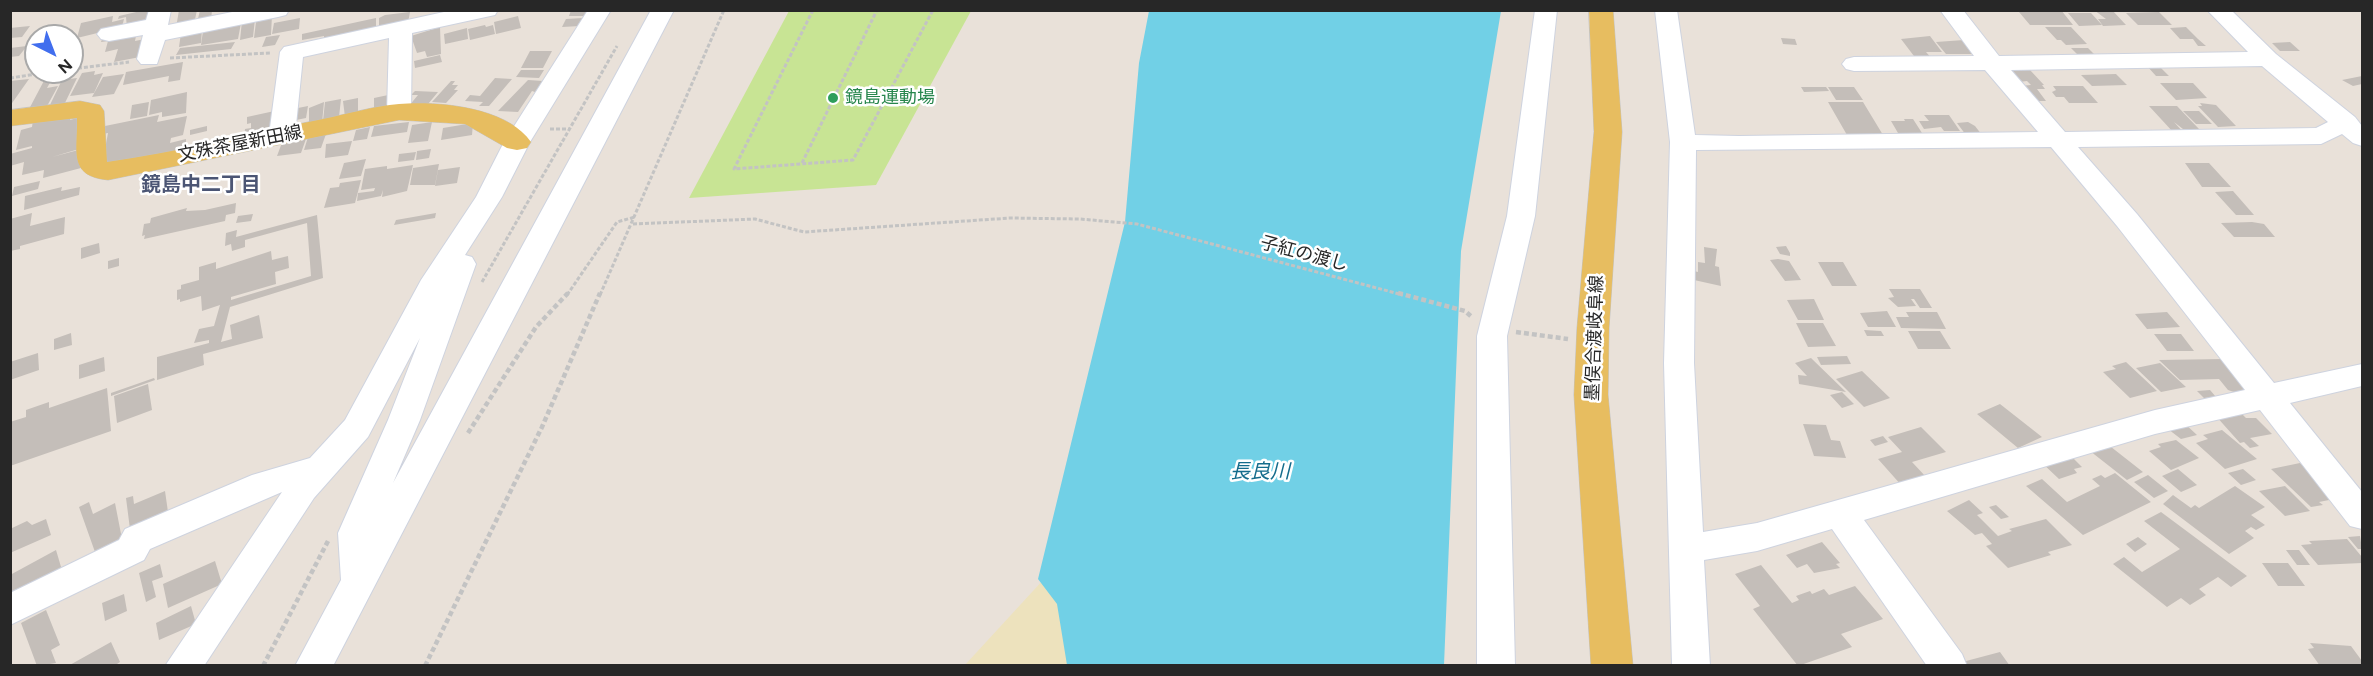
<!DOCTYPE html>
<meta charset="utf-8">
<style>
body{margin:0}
#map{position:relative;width:2373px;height:676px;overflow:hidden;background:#e9e1d9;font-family:Figtree,sans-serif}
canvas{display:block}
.frame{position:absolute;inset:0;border:12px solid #272727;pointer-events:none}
.north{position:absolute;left:24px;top:24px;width:60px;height:60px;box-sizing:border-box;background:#fff;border:2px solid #a9a9a9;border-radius:50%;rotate:138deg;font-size:16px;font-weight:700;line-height:24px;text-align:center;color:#272727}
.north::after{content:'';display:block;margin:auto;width:21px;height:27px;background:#416eee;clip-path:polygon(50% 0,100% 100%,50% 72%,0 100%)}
</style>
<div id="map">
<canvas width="2373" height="676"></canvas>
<div class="frame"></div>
<div class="north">N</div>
</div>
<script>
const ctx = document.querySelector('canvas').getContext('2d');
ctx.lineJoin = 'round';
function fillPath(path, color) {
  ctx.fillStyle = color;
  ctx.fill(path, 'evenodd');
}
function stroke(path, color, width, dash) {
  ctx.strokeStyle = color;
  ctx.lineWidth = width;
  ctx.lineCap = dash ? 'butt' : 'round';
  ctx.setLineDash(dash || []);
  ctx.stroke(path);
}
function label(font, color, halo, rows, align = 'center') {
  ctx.font = font + ' Figtree,"Noto Sans JP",sans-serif';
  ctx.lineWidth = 5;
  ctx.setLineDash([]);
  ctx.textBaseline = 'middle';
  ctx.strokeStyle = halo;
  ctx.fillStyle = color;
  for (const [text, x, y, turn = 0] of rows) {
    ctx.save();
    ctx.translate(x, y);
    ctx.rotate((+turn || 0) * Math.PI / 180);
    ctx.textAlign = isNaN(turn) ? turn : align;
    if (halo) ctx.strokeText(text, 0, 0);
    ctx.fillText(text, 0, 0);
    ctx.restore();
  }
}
const sand = new Path2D(`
 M 1044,579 L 1060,587 L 1075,665 L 964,666 Z`);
const pitch = new Path2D(`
 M 789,11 L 971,11 L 876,185 L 689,198 Z`);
const water = new Path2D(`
 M 1149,11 L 1501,11 L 1461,251 L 1444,665 L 1067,665 L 1057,604 L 1038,579 L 1125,222 L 1139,63 Z`);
const building = new Path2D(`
 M 145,10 L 148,10 L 148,24 L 127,28 L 126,17 L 118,19 L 119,16 Z
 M 179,10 L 197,10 L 194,24 L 176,28 Z
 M 200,10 L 212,10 L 211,21 L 197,23 Z
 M 571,10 L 590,10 L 587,16 L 569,16 Z
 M 2023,10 L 2061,10 L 2073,25 L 2030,25 L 2019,12 Z
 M 2094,10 L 2112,10 L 2126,25 L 2103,26 L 2098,19 L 2106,19 Z
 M 410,12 L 408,23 L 379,28 L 379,18 L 385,15 Z
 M 2159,12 L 2172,25 L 2138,25 L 2126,13 Z
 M 2068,13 L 2091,13 L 2102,25 L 2079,26 Z
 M 272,15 L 271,35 L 254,38 L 256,22 L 265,20 L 265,16 Z
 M 113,16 L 112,22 L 124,19 L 122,27 L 77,38 L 81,23 Z
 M 518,16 L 521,28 L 496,34 L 494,22 Z
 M 300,18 L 299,29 L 272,34 L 274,23 Z
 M 376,18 L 376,29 L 324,42 L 324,36 L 302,40 L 302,34 Z
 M 583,18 L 580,26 L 562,27 L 566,19 Z
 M 255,19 L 253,37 L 240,40 L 242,21 Z
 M 241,23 L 238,39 L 201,45 L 203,31 Z
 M 485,25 L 486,27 L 493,25 L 495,34 L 470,40 L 468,29 Z
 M 30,26 L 22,37 L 10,38 L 10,28 Z
 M 440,27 L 441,54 L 427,57 L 425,51 L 417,53 L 411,36 Z
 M 2045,27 L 2071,27 L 2087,44 L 2066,45 L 2061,40 L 2057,40 Z
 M 2186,27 L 2198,39 L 2206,46 L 2198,46 L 2193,39 L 2180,39 L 2170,28 Z
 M 467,28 L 468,39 L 445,44 L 444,34 Z
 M 202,29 L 201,43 L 179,47 L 181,33 Z
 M 137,31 L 135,41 L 145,39 L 140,57 L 114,62 L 118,49 L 105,52 L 108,41 L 101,42 L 103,37 Z
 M 280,35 L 275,45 L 262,47 L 266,37 Z
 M 1930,36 L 1942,52 L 1926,52 L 1933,60 L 1917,60 L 1901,39 Z
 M 1781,38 L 1795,39 L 1797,45 L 1783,44 Z
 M 1964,40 L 1974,54 L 1946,54 L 1936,42 Z
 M 235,42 L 231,49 L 176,55 L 180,48 Z
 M 2290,42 L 2300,51 L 2280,51 L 2272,43 Z
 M 27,46 L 19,56 L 10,57 L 10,48 Z
 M 2071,48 L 2088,48 L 2097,57 L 2080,57 Z
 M 530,51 L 552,51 L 543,68 L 521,68 Z
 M 440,55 L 442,62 L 415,68 L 414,61 Z
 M 183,62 L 180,80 L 168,82 L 169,76 L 123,85 L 126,72 Z
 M 2147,66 L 2159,66 L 2169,76 L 2156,76 Z
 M 521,70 L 544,70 L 539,78 L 516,77 Z
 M 2030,70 L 2044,85 L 2042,85 L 2045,89 L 2037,89 L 2046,101 L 2033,101 L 2020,86 L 2031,85 L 2027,81 L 2019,82 L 2009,71 Z
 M 95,71 L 94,75 L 103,73 L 94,93 L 70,96 L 82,73 Z
 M 63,72 L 60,78 L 52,79 L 47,88 L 58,86 L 46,108 L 28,111 L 47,75 Z
 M 124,74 L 114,94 L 92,97 L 103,77 Z
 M 2116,74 L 2127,85 L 2092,86 L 2081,75 Z
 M 2362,76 L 2362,84 L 2353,86 L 2342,80 Z
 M 77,78 L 63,107 L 48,109 L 62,80 Z
 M 495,78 L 512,79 L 489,106 L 479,106 L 483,102 L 465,101 L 470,95 L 480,96 Z
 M 29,79 L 10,106 L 10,81 Z
 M 528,80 L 543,81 L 535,92 L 532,91 L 518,112 L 498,111 Z
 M 451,81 L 455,81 L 452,85 L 458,85 L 454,90 L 458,90 L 446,103 L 432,102 Z
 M 2160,83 L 2193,83 L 2207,98 L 2176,100 Z
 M 2053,86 L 2083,86 L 2098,103 L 2069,103 L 2064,97 L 2056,97 L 2052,92 L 2056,90 Z
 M 1801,87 L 1826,87 L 1829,91 L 1804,92 Z
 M 1828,87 L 1854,87 L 1863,100 L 1836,100 Z
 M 415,91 L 438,92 L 428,104 L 408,107 L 418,95 L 411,95 Z
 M 187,92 L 186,113 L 162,117 L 162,112 L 149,115 L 151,100 Z
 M 393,94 L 393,108 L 374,112 L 374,98 Z
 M 358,98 L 358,114 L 345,117 L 343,101 Z
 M 341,99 L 339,117 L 323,121 L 325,102 Z
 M 149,102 L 147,116 L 130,119 L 132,105 Z
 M 324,102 L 322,123 L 309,126 L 309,108 Z
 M 1828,102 L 1863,102 L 1883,135 L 1847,135 Z
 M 2200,103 L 2216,105 L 2236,126 L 2218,127 L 2198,106 L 2202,106 Z
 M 308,106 L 306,118 L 291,121 L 293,109 Z
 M 2149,106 L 2177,106 L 2199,129 L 2183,129 L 2174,122 L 2183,132 L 2173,132 Z
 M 279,110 L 277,131 L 244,139 L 245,129 L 251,128 L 251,123 L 247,124 L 247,117 Z
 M 2183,111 L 2199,111 L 2212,124 L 2196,124 Z
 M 159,115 L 157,122 L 187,116 L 183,135 L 171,138 L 170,143 L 186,139 L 186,150 L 102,165 L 108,133 L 103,134 L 105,126 Z
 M 1924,115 L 1949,115 L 1960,131 L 1944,131 L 1941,127 L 1924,129 L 1919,121 L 1929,121 Z
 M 71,116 L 70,120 L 77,118 L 82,124 L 79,149 L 52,157 L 82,149 L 81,168 L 43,178 L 44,170 L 22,175 L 24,162 L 10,166 L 10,154 L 32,148 L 32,146 L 16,150 L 21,130 L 32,127 L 33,120 Z
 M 1904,119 L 1913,119 L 1922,133 L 1898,133 L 1891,121 L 1905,121 Z
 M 409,122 L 407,132 L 371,137 L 374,126 Z
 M 432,122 L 428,141 L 408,143 L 412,125 Z
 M 1968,122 L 1975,126 L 1982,135 L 1966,135 L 1957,123 Z
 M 473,123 L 472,135 L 441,140 L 443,128 Z
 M 207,126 L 207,131 L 190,135 L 190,130 Z
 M 370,127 L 367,139 L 353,141 L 356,130 Z
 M 326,134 L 321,148 L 304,150 L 308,137 Z
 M 307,136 L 301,153 L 277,156 L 283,140 Z
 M 352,141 L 348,155 L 325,158 L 326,144 Z
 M 431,149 L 429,158 L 416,160 L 417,151 Z
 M 416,152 L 414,160 L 398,162 L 399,154 Z
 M 366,159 L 361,176 L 339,179 L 344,163 Z
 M 2185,163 L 2209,163 L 2231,187 L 2202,187 Z
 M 439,164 L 435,185 L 410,185 L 413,168 Z
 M 413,165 L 407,191 L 382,197 L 383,190 L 381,196 L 357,201 L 358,193 L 374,191 L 375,188 L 361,190 L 365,169 L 387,166 L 387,169 Z
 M 460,167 L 457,183 L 435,186 L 438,170 Z
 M 361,180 L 355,203 L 324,208 L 330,188 L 339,187 L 340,183 Z
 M 40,181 L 38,189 L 12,196 L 14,187 Z
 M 62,187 L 61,191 L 80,187 L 79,195 L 24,210 L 25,196 Z
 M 2233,191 L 2254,215 L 2236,215 L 2215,192 Z
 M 236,203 L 235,213 L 226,215 L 225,221 L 144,239 L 145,235 L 142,236 L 144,224 L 150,223 L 151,218 L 187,208 L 186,211 L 205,210 Z
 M 32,213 L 30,226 L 65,217 L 64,234 L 20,246 L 20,249 L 10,251 L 10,219 Z
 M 436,213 L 435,218 L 394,225 L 396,220 Z
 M 253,214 L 251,221 L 236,223 L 238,216 Z
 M 317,215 L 323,278 L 230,307 L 221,342 L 232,339 L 230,325 L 259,315 L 263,338 L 203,354 L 204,365 L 157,380 L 157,357 L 209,343 L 209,340 L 194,343 L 199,329 L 214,326 L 220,305 L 202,311 L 201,296 L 180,302 L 180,299 L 177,300 L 177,290 L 181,289 L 181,285 L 199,280 L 199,267 L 216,262 L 216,269 L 271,251 L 272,260 L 288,256 L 289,268 L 275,272 L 276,284 L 231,297 L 231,300 L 311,276 L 307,223 L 245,240 L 245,247 L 232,251 L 231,244 L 225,246 L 226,233 L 237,230 L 236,237 Z
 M 2252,222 L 2264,224 L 2275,237 L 2234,237 L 2221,223 Z
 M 99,243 L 100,253 L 81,259 L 81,248 Z
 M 1786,246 L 1790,253 L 1790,256 L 1780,254 L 1776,247 Z
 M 1704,247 L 1717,249 L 1715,266 L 1719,267 L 1721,286 L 1694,280 L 1694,271 L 1698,272 L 1698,262 L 1705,263 Z
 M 119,258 L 119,266 L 108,269 L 108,261 Z
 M 1778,259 L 1789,261 L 1801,280 L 1785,281 L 1770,260 Z
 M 1818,262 L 1843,262 L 1857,286 L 1832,286 Z
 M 1889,289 L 1920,289 L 1932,308 L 1920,308 L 1914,299 L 1911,299 L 1916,306 L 1898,307 L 1888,298 L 1894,297 Z
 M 1814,299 L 1824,320 L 1798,320 L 1787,300 Z
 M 1887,311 L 1896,327 L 1868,327 L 1860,313 Z
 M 1906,312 L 1937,312 L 1946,329 L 1901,328 L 1896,317 L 1909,317 Z
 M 2167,312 L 2180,327 L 2147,329 L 2135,314 Z
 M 1796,323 L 1823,323 L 1836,346 L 1808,347 Z
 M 1864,330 L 1881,331 L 1884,336 L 1867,336 Z
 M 1908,331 L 1940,331 L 1951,349 L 1918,349 Z
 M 71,333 L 72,345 L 54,350 L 54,339 Z
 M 2154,334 L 2181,334 L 2194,351 L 2167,351 Z
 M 38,353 L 39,370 L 10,380 L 10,362 Z
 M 1847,356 L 1851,364 L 1821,365 L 1817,357 Z
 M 104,357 L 105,371 L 79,379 L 79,365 Z
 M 1811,358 L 1846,392 L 1799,384 L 1798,375 L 1807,376 L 1795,363 Z
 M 2223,359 L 2246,387 L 2243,392 L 2237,393 L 2228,390 L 2219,379 L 2180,380 L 2159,360 Z
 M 2126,362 L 2157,391 L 2130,398 L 2103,372 L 2116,369 L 2112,366 Z
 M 2160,363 L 2186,387 L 2161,392 L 2136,368 Z
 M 1862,371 L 1890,398 L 1864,407 L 1836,379 Z
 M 154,378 L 155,380 L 111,396 L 111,393 Z
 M 148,384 L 152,410 L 117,423 L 114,396 Z
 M 107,388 L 111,431 L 10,466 L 10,422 L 26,417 L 26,410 L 49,402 L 49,408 Z
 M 2210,390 L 2216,397 L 2204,398 L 2197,391 Z
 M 1842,392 L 1854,404 L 1842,408 L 1830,395 Z
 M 2000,404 L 2042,437 L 2018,448 L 1977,414 Z
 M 2239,411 L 2246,418 L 2256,418 L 2272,434 L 2250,438 L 2259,446 L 2250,448 L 2244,442 L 2240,443 L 2215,415 Z
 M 2183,422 L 2197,435 L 2181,439 L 2164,426 Z
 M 1803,424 L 1826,425 L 1831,440 L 1840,441 L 1846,458 L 1814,456 Z
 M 1921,427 L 1946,452 L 1912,462 L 1927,478 L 1902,486 L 1878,459 L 1902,452 L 1888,437 Z
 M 2222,430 L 2257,459 L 2225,469 L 2196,443 L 2208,439 L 2203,435 Z
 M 1883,436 L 1888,442 L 1875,446 L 1870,440 Z
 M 2176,440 L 2199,458 L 2171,470 L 2149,451 L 2161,447 L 2158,444 Z
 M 2106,443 L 2143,472 L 2127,480 L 2090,451 Z
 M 2069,454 L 2082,467 L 2074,469 L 2077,473 L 2059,479 L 2041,462 Z
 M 2300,463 L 2329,491 L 2334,499 L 2319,502 L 2323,505 L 2311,507 L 2271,469 Z
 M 2178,469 L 2197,485 L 2181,492 L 2162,476 Z
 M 2243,469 L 2256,480 L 2241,485 L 2228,473 Z
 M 2115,473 L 2151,502 L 2083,535 L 2026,486 L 2042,479 L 2067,502 L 2100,486 L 2092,479 L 2101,475 L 2105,478 Z
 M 2148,475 L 2168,491 L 2154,498 L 2134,482 Z
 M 2235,486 L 2265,507 L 2251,515 L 2265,525 L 2256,530 L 2251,527 L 2245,531 L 2254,538 L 2229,554 L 2163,504 L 2173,495 L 2191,508 L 2195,505 L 2199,508 Z
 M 2285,486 L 2310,511 L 2285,516 L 2259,491 Z
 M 165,491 L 169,519 L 131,537 L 126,498 L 133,496 L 134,504 Z
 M 1969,500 L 1983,513 L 1977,515 L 1998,536 L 2012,531 L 2009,529 L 2046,519 L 2072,545 L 2048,552 L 2051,555 L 2008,568 L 1986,546 L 1992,544 L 1982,533 L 1975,535 L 1947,511 Z
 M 89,502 L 93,514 L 115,503 L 122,539 L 95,552 L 79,507 Z
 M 1996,505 L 2009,517 L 2001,519 L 1989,507 Z
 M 2161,512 L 2247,576 L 2231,587 L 2218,577 L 2199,589 L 2206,595 L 2190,605 L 2181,598 L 2167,607 L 2113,564 L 2124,557 L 2142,572 L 2180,549 L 2144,521 Z
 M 46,519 L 51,535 L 10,553 L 10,529 L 27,521 L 32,525 Z
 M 2360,536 L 2362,549 L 2358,549 L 2348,537 Z
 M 2138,537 L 2147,544 L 2135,552 L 2126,544 Z
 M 2347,539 L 2362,557 L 2362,563 L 2318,565 L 2301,545 L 2312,544 L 2309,541 Z
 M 1822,542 L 1840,563 L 1836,564 L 1840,568 L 1814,573 L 1807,564 L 1797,568 L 1786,555 Z
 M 56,550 L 64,577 L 21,595 L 19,588 L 10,592 L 10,575 Z
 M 2286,550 L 2299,550 L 2310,565 L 2297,565 Z
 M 215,561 L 222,584 L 168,608 L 163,584 Z
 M 2262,563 L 2288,563 L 2305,586 L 2278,586 Z
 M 160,564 L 163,577 L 152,581 L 156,597 L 146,602 L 139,573 Z
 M 1761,565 L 1792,603 L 1799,600 L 1796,596 L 1810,591 L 1812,594 L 1824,589 L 1829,595 L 1855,586 L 1883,619 L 1841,634 L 1852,647 L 1798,666 L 1753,609 L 1760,606 L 1735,574 Z
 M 124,594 L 127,611 L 105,621 L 102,603 Z
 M 191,606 L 196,624 L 159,640 L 156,623 Z
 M 46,610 L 60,645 L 51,650 L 56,663 L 37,666 L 21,623 Z
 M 111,642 L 120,662 L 114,666 L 68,666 Z
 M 2310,643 L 2351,646 L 2362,661 L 2362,666 L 2320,666 L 2308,649 L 2314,648 Z
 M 2000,652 L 2010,666 L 1951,666 L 1951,665 Z`);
const pathFar1 = new Path2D(`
 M 813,10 L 734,169 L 853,160 L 933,10
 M 170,58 L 270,53
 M 72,69 L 129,62
 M 10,78 L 50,72
 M 550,129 L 569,129
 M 802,163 L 877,10
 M 633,224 L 755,219 L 804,232 L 1010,218 L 1080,219 L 1137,224 L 1403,295
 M 482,282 L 617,46
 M 567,295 L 617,222 L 635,217
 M 600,295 L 724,10`);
const path = new Path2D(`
 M 1398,293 L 1465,311 L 1473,318
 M 1516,332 L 1568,339
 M 468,433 L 536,327 L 568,293
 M 263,666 L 328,541
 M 425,666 L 542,427 L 600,293`);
const minor = new Path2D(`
 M 149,10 L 171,10 L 168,25 L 242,10 L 289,10 L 286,15 L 278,17 L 165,40 L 157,64 L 141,64 L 137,59 L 143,35 L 109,41 L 101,39 L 97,34 L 101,29 L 146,20 Z
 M 453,10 L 498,10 L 495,15 L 412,33 L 411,112 L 408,117 L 399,119 L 390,117 L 387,112 L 389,38 L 303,57 L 295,135 L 291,140 L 282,143 L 273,140 L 269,135 L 280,52 L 284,47 Z
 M 588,10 L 611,10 L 530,142 L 502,197 L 465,255 L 472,257 L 476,264 L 420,420 L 393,483 L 651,10 L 674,10 L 333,666 L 295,666 L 341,580 L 338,533 L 388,420 L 420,338 L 368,437 L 314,498 L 204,666 L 165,666 L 282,492 L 150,549 L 144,560 L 10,625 L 10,593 L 119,540 L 125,529 L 252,475 L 310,458 L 345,420 L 421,280 L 476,197 L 504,142 Z
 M 1535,10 L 1557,10 L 1535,216 L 1507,336 L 1515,666 L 1477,666 L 1477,336 L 1507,216 Z
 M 1655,10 L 1677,10 L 1695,135 L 1739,136 L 2038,132 L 1985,70 L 1854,71 L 1846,69 L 1842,64 L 1846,59 L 1854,57 L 1974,56 L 1940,10 L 1963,10 L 1999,56 L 2248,52 L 2207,10 L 2231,10 L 2276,54 L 2355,117 L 2362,126 L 2362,146 L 2353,143 L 2342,134 L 2321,144 L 2078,147 L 2137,214 L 2274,383 L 2362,364 L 2362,386 L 2290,403 L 2362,492 L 2362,529 L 2350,526 L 2260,410 L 2155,434 L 1864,520 L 1962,654 L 1967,666 L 1927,666 L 1832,529 L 1757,551 L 1704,560 L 1710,666 L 1672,666 L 1664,363 L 1670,142 ZM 2262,66 L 2328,122 L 2316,128 L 2065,132 L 2011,70 ZM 2051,147 L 2117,226 L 2245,390 L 2155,410 L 1757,523 L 1703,532 L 1694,363 L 1696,150 Z`);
const major = new Path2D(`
 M 1589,10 L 1613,10 L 1622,132 L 1609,328 L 1608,395 L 1633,666 L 1591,666 L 1574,395 L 1577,328 L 1594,132 Z
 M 80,101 L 100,105 L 104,111 L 107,162 C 179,152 251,133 323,119 C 348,114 374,106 399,104 C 438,101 507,107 531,142 L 527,148 L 517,150 L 507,148 L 465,124 L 399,120 L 108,180 C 67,176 78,150 77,118 L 10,126 L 10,110 Z`);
const markers = [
 [833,98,6,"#2e9e5b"]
];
const leisureNames = [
 ["鏡島運動場",845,98]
];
const streetNames = [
 ["文殊茶屋新田線",240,144,-11],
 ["子紅の渡し",1304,254,15],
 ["墨俣合渡岐阜線",1595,338,-88]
];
const neighbourhoodNames = [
 ["鏡島中二丁目",201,185]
];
const waterNames = [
 ["長良川",1260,472]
];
fillPath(sand, '#ede2bd');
fillPath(pitch, '#c8e494');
fillPath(water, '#71d0e6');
fillPath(building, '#c4beb9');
stroke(minor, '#ced3df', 2);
stroke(major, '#c3c3c3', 1);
stroke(pathFar1, '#c3c3c3', 3, [4, 2]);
stroke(path, '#c3c3c3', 4.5, [5, 3]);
fillPath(minor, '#fff');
fillPath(major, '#e7bd60');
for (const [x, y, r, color] of markers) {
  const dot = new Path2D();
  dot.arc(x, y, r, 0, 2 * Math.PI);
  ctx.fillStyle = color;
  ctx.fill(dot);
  stroke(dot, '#fff', 2);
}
label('18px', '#27864d', '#fff', leisureNames, 'left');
label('18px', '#272727', '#fff', streetNames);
label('bold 20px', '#4b5574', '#fff', neighbourhoodNames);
label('italic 20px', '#156c8c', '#fff', waterNames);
</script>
